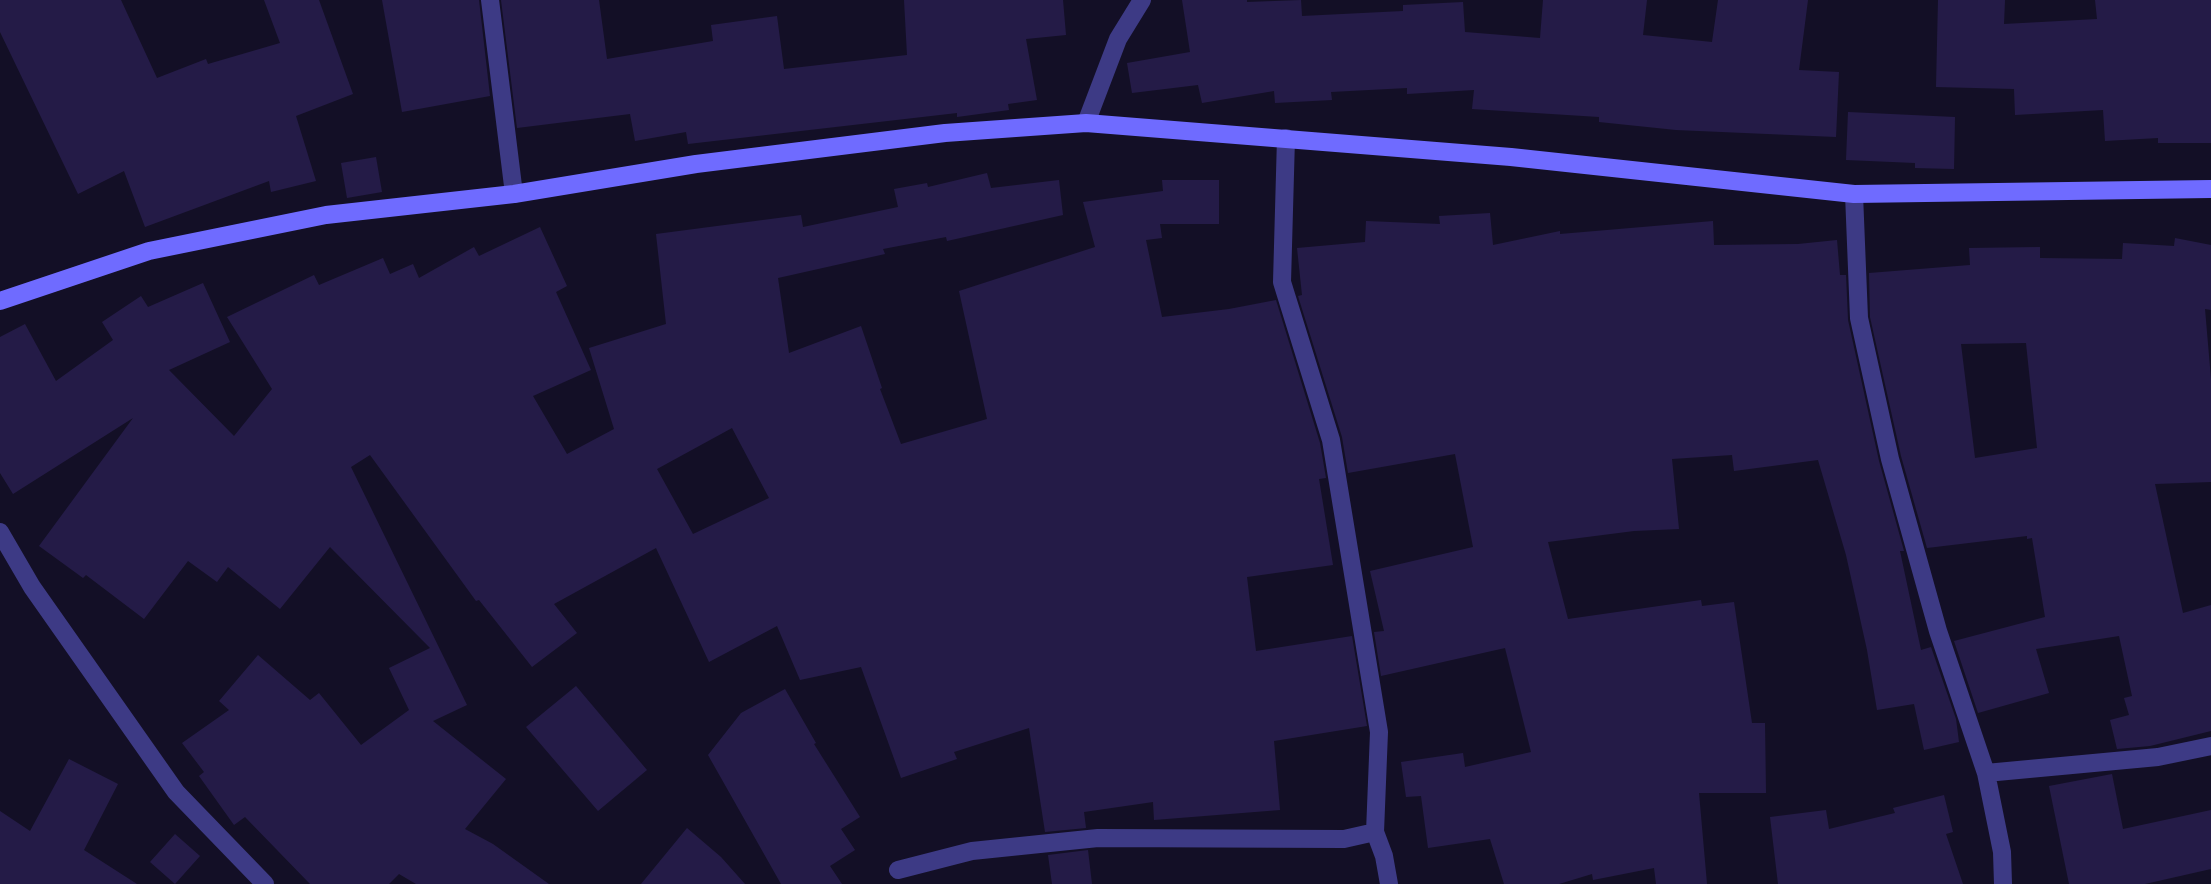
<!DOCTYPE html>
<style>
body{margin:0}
canvas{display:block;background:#130f26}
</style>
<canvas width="2211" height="884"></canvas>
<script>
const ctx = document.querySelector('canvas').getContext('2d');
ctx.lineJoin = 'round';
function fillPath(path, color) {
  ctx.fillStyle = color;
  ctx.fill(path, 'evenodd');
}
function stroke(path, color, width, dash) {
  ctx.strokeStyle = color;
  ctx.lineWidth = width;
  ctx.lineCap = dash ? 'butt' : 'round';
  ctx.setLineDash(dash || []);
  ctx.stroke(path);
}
const building = new Path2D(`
 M 0,0 L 121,0 L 157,78 L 206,59 L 208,64 L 280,43 L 264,0 L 319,0 L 353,94 L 296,116 L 316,181 L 271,192 L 269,181 L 145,227 L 124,171 L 78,194 L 0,32 Z
 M 382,0 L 479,0 L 490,96 L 402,112 Z
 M 501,0 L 599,0 L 607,59 L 713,41 L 711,25 L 777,16 L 784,69 L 907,55 L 904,0 L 1063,0 L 1066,35 L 1026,39 L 1037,100 L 1008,104 L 1009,110 L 957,117 L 957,113 L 688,144 L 686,132 L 635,141 L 630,114 L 517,128 Z
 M 1182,0 L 1247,0 L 1247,2 L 1301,0 L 1302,16 L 1403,11 L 1403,5 L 1463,2 L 1465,32 L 1540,38 L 1543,0 L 1647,0 L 1643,35 L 1712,42 L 1718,0 L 1808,0 L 1799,70 L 1839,72 L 1836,137 L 1676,130 L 1599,122 L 1599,117 L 1472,109 L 1474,90 L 1407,94 L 1407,88 L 1331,92 L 1332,100 L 1275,103 L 1274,91 L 1202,103 L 1198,85 L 1132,93 L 1127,63 L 1190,52 Z
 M 1938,0 L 2005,0 L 2004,24 L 2097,19 L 2095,0 L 2211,0 L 2211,143 L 2158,143 L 2158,138 L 2105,141 L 2103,110 L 2015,115 L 2014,89 L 1936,87 Z
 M 1848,112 L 1955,117 L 1954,169 L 1915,168 L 1915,163 L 1846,160 Z
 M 376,157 L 382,192 L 347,198 L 341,163 Z
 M 987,173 L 991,188 L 1059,180 L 1063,215 L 947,241 L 946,237 L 883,249 L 885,254 L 778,278 L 789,353 L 861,326 L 882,388 L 880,389 L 901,444 L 987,419 L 959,291 L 1095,247 L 1083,202 L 1163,191 L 1162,180 L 1219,180 L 1219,224 L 1160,224 L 1162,238 L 1146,240 L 1162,317 L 1229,309 L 1276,300 L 1320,443 L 1326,478 L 1319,479 L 1333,565 L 1247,577 L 1256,651 L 1352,636 L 1367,726 L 1274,741 L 1280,810 L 1154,820 L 1153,802 L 1084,812 L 1086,828 L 1045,832 L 1029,728 L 954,752 L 957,759 L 901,778 L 861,667 L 800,680 L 777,626 L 709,662 L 656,548 L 554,604 L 577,633 L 532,667 L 479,600 L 476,601 L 370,455 L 351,467 L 467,705 L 433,721 L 506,779 L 465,829 L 493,844 L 549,884 L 416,884 L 399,874 L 389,884 L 310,884 L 245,817 L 234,825 L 199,776 L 204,772 L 182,743 L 229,710 L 219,701 L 258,655 L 310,700 L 319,693 L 361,745 L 409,710 L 389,668 L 430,648 L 330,547 L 280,609 L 228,567 L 217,582 L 188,561 L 144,619 L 86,575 L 83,578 L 39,546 L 133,418 L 13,494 L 0,473 L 0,337 L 25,324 L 56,381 L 113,340 L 102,322 L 141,296 L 148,307 L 203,283 L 230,342 L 169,370 L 234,436 L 272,389 L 227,317 L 314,275 L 319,285 L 383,258 L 390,274 L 413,264 L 419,278 L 474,247 L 479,256 L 540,227 L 567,286 L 556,292 L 591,370 L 533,396 L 567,454 L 614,429 L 589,348 L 666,324 L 656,234 L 801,215 L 803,227 L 898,207 L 894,189 L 927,183 L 928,187 ZM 732,428 L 769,498 L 693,534 L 657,469 Z
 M 1490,213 L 1493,245 L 1560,231 L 1560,234 L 1713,221 L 1714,245 L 1798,244 L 1837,240 L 1840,275 L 1846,275 L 1848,320 L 1879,461 L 1904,551 L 1900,551 L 1921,650 L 1931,647 L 1956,719 L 1959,742 L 1924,750 L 1914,704 L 1877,710 L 1867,650 L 1846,555 L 1818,460 L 1734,471 L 1732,455 L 1672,459 L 1679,529 L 1634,531 L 1548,542 L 1568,619 L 1701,600 L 1702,606 L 1734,602 L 1752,723 L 1765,723 L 1766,793 L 1699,793 L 1707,884 L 1656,884 L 1654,868 L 1593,880 L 1592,874 L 1559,884 L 1504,884 L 1490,839 L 1428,848 L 1421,796 L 1406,797 L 1401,762 L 1463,753 L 1465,767 L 1531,752 L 1505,648 L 1381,676 L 1374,632 L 1384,631 L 1370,571 L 1473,547 L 1455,454 L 1348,473 L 1342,437 L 1298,296 L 1302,295 L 1297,248 L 1365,242 L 1366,221 L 1440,224 L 1439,216 Z
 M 2175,238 L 2211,245 L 2211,310 L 2205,309 L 2211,379 L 2211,482 L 2155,484 L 2183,613 L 2211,605 L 2211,731 L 2150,746 L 2117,749 L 2110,720 L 2129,715 L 2124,698 L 2132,696 L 2119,636 L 2036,649 L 2049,693 L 1978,713 L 1954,641 L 2045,617 L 2032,538 L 2027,539 L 2027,536 L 1927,548 L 1901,456 L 1870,317 L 1869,273 L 1970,265 L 1969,248 L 2040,247 L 2040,258 L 2122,259 L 2123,243 L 2174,246 ZM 2026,343 L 2037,448 L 1975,458 L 1961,344 Z
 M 576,686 L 647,770 L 598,811 L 526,727 Z
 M 785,689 L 816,743 L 814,744 L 860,817 L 841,829 L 855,850 L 830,866 L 842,884 L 781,884 L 708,755 L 741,713 Z
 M 69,759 L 118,784 L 84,850 L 137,884 L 0,884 L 0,811 L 30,831 Z
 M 2112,774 L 2123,829 L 2211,810 L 2211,869 L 2145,884 L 2069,884 L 2049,786 Z
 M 1944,795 L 1953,832 L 1946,834 L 1963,884 L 1778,884 L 1770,817 L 1826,810 L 1829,829 L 1895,813 L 1893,808 Z
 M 687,828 L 721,857 L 745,884 L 641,884 Z
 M 175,834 L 200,856 L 175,884 L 150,862 Z
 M 1088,850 L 1092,884 L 1052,884 L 1048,855 Z`);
const minor = new Path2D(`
 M 490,0 L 514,194
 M 1086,123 L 1118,39 L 1142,0
 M 1286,138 L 1282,282 L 1331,440 L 1379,732 L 1375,832 L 1384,856 L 1389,884
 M 1854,194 L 1859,318 L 1890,459 L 1938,631 L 1986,773 L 2002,852 L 2003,884
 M 0,532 L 32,587 L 176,792 L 265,884
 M 1986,773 L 2158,757 L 2211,746
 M 898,870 L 972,851 L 1098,838 L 1344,839 L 1375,832`);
const secondary = new Path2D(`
 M 0,301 L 149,251 L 326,215 L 514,194 L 696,164 L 945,133 L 1086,123 L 1511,157 L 1854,194 L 2211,189`);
fillPath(building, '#241b47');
stroke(minor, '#3d3a85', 18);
stroke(secondary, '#6f6bff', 18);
</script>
